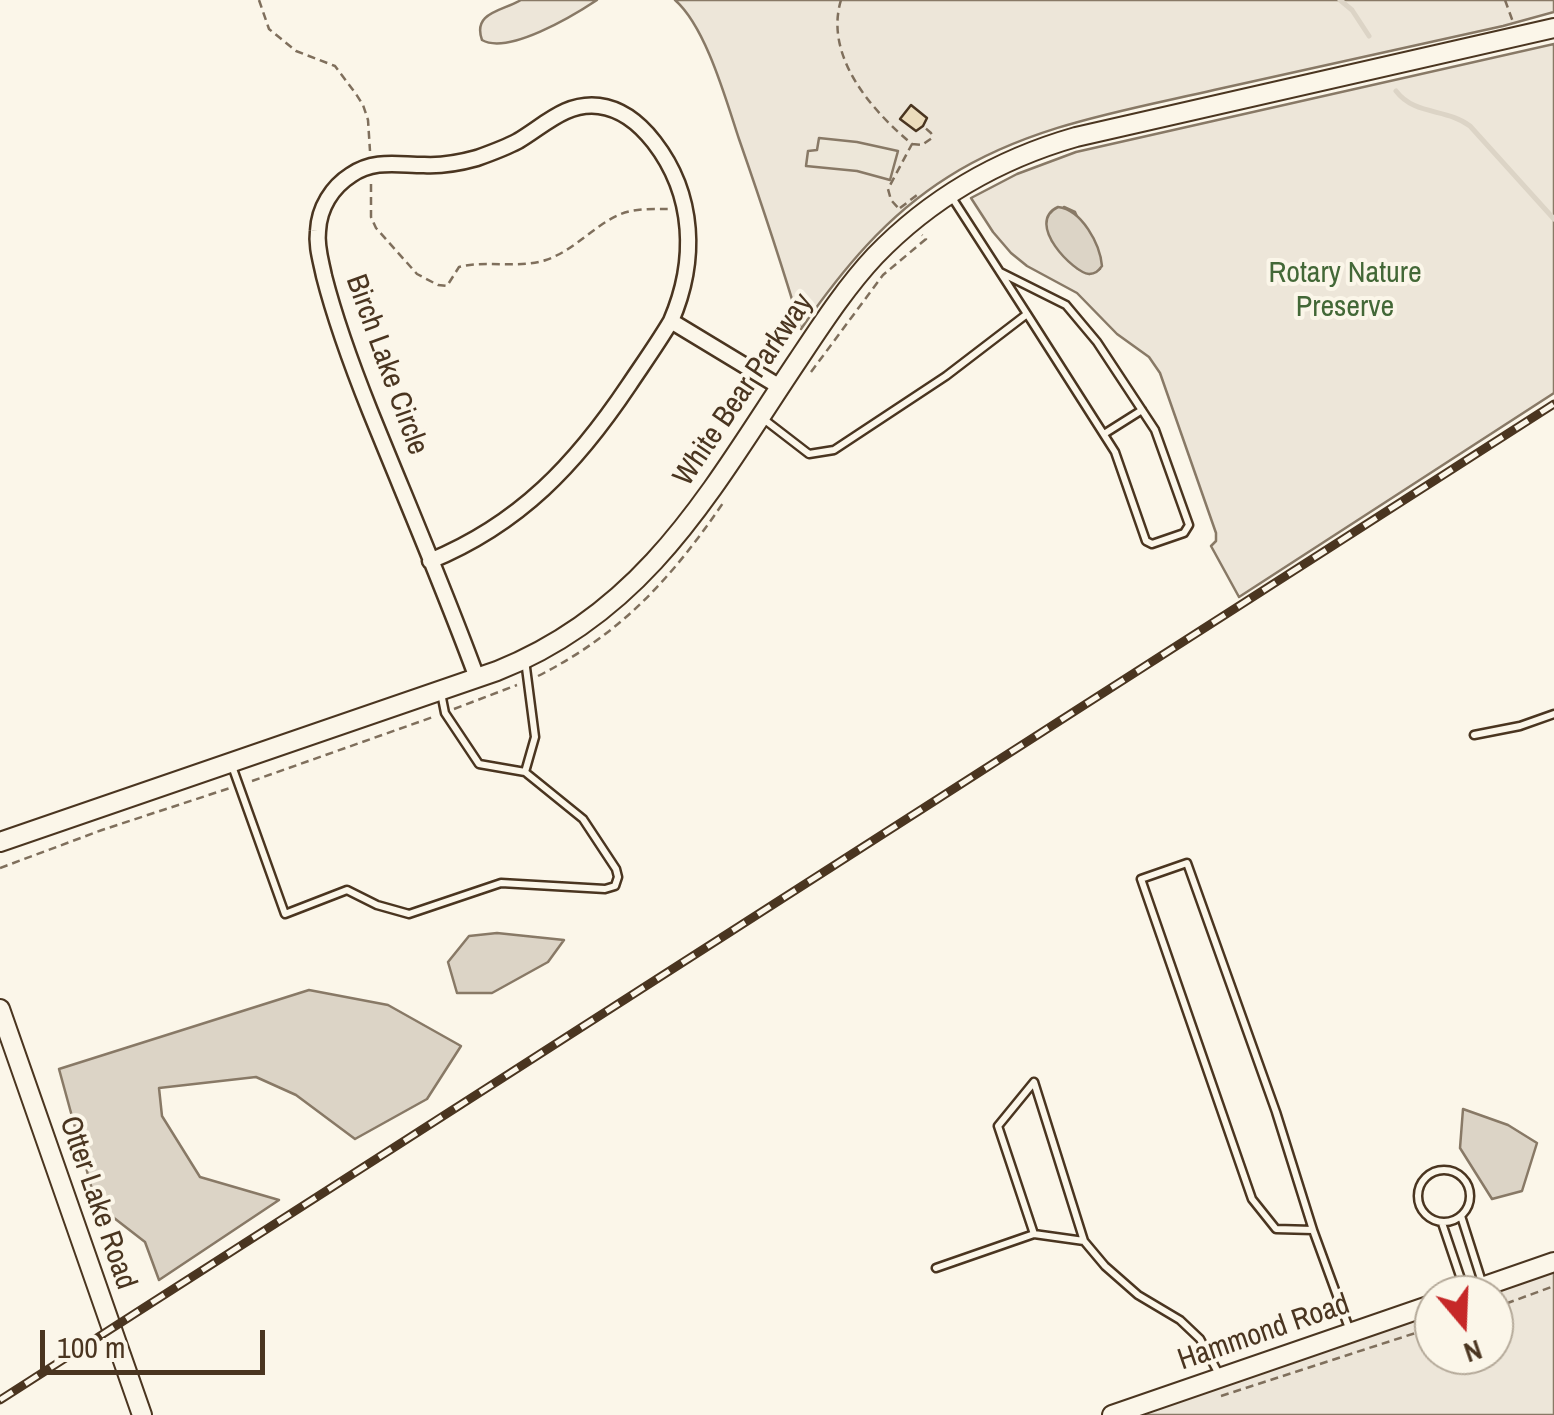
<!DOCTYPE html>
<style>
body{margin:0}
#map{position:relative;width:1554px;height:1415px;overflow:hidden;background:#fbf6e9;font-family:"Archivo Narrow",sans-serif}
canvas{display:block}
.north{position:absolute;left:1414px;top:1275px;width:100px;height:100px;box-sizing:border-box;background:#fbf6e9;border:2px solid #b4a999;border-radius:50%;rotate:161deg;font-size:28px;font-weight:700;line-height:40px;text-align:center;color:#4a3520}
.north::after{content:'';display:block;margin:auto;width:35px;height:45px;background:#c62828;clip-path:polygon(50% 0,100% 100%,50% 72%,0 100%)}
.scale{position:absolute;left:40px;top:1330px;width:225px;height:45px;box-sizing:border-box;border:5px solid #4a3520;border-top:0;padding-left:12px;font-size:30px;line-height:35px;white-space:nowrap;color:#4a3520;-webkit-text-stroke:8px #fbf6e9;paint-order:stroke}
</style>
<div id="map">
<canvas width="1554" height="1415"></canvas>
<div class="north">N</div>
<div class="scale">100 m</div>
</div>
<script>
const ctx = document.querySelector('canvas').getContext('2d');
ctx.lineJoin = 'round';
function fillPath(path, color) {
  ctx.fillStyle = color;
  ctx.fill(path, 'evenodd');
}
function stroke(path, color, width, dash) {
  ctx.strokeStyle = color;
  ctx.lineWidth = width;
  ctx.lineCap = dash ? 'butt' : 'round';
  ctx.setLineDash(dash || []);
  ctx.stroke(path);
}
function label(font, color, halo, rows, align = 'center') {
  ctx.font = font + ' "Archivo Narrow",sans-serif';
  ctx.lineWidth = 8;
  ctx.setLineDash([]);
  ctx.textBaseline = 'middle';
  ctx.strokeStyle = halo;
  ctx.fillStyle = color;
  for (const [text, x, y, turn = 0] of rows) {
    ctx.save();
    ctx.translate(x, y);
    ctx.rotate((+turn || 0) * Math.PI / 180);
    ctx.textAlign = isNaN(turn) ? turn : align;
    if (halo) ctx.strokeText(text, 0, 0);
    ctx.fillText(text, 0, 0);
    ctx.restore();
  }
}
const green = new Path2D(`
 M 521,0 L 597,0 C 573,16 508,55 482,40 C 472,12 503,11 521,0 Z
 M 675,0 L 1554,0 L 1554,12 L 1503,26 C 1407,47 1310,69 1214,90 C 1122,111 1028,126 948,177 C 886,216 842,270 801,329 C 782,265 761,202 739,139 C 726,100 706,27 675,0 Z
 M 1554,44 L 1554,393 L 1239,597 L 1211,546 L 1216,541 L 1216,533 L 1160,373 L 1149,357 L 1117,334 L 1077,293 L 1027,266 L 1011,253 L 993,232 L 971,198 L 1017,174 L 1076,152 ZM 1064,207 L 1075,212 L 1100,269 L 1090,274 L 1077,268 L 1052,241 Z
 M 1554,1263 L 1554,1415 L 1115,1415 L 1434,1304 L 1434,1355 L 1494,1355 L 1494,1295 L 1461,1295 Z`);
const parking = new Path2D(`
 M 819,138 L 857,142 L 898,151 L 890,180 L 857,171 L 806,166 L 808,151 L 817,150 Z`);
const water = new Path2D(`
 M 1058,207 C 1082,210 1100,244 1102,266 C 1098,271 1096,274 1089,274 C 1074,273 1024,223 1058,207 Z
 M 497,933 L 564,940 L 548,962 L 492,993 L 457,993 L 448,962 L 469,936 Z
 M 309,990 L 388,1005 L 461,1046 L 427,1099 L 355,1139 L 296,1095 L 256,1077 L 159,1088 L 162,1116 L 200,1177 L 279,1200 L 159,1280 L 145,1242 L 96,1204 L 59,1069 Z
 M 1463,1109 L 1508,1125 L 1537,1143 L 1522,1191 L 1492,1199 L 1460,1148 Z`);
const stream = new Path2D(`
 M 1340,0 L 1352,10 L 1369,36
 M 1396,91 C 1415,116 1447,108 1470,126 L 1554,219`);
const building = new Path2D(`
 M 911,105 L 927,118 L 923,126 L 916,131 L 900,119 Z`);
const path = new Path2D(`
 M 259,0 L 269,29 L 296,51 L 335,66 L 356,94 L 363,105 L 368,120 L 370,151
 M 841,0 C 824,56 871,110 912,144 L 888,189 L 891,200 L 900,210
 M 1505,0 L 1513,22
 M 912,144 L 922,145 L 932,138 L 931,133 L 923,126
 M 371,184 L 371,217 L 376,228 L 417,274 L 438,285 L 447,286 L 459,267 C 487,260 518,269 546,260 C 575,250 594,225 621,214 C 636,208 654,209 669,209
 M 900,208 L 917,195
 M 811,372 L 883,275 L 926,239 L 922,235
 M 538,676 C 621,634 671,579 723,503
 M 454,709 L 517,685
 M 252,781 L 433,717
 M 0,868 L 102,830 L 230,788
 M 1494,1308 L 1554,1286
 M 1221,1396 L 1434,1327`);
const service = new Path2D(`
 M 1000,272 L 1066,305 L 1097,342 L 1155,430 L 1189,525 L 1184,533 L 1152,544 L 1146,541 L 1115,452 L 1027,314
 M 761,417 L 809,454 L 834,450 L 946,376 L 1027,314 L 951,196
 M 1104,434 L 1142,410
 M 441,693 L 445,713 L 479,764 L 525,772
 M 1474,735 L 1520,726 L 1554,714
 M 232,766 L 285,914 L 347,890 L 377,905 L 409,914 L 501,883 L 605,889 L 615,886 L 618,877 L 616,869 L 583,819 L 525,772 L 535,737 L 525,660
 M1418 1196a26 26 0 1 1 52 0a26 26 0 1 1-52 0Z
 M 1461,1216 L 1482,1282
 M 1442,1223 L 1465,1291
 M 1313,1230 L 1276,1112 L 1187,863 L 1141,879 L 1252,1199 L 1276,1229 L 1313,1230 L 1350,1331
 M 1034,1234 L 1084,1241
 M 936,1268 L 1034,1234 L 998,1126 L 1034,1082 L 1084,1241 L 1105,1266 L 1138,1295 L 1180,1320 L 1200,1339 L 1220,1376`);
const minor = new Path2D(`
 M 430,561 C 520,524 576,464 629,385 C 643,364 658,343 671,321 L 780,387
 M 477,678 C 444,588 406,500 370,411 C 352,366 336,323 324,276 C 321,261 316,246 318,231 C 319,208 332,187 351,175 C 374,159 398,165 424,165 C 442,166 459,163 477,158 C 491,153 505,148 518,141 C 545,125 566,102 599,106 C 623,109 640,124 654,142 C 695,195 697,261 671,321`);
const tertiary = new Path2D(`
 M 0,842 L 497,671 C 648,611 712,488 798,360 C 822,324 846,287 875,256 C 931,198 999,159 1076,137 L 1554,28
 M 0,1009 L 142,1415
 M 1459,1295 L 1554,1262
 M 1112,1415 L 1434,1304`);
const rail = new Path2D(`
 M 0,1400 L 1554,404`);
const parkNames = [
 ["Rotary Nature",1345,274],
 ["Preserve",1345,308]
];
const streetNames = [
 ["Birch Lake Circle",386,365,70],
 ["White Bear Parkway",744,390,-56],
 ["Otter Lake Road",97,1203,71],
 ["Hammond Road",1264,1333,-19]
];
fillPath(green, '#ede6d9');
stroke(green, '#887966', 2.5);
fillPath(parking, '#ede7d9');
stroke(parking, '#887966', 2.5);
fillPath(water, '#dcd4c6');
stroke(water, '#887966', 2.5);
stroke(stream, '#dcd4c6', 5);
fillPath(building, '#ecdcbc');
stroke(building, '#4a3520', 2.5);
stroke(service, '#4a3520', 11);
stroke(minor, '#4a3520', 19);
stroke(tertiary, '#4a3520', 22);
stroke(path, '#7f6f5c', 2.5, [8, 5]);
stroke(service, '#fbf6e9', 6);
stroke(minor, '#fbf6e9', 14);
stroke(tertiary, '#fbf6e9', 18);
stroke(rail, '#4a3520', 9);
stroke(rail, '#fbf6e9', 5, [15]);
label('30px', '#436837', '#fbf6e9', parkNames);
label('30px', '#4a3520', '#fbf6e9', streetNames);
</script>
